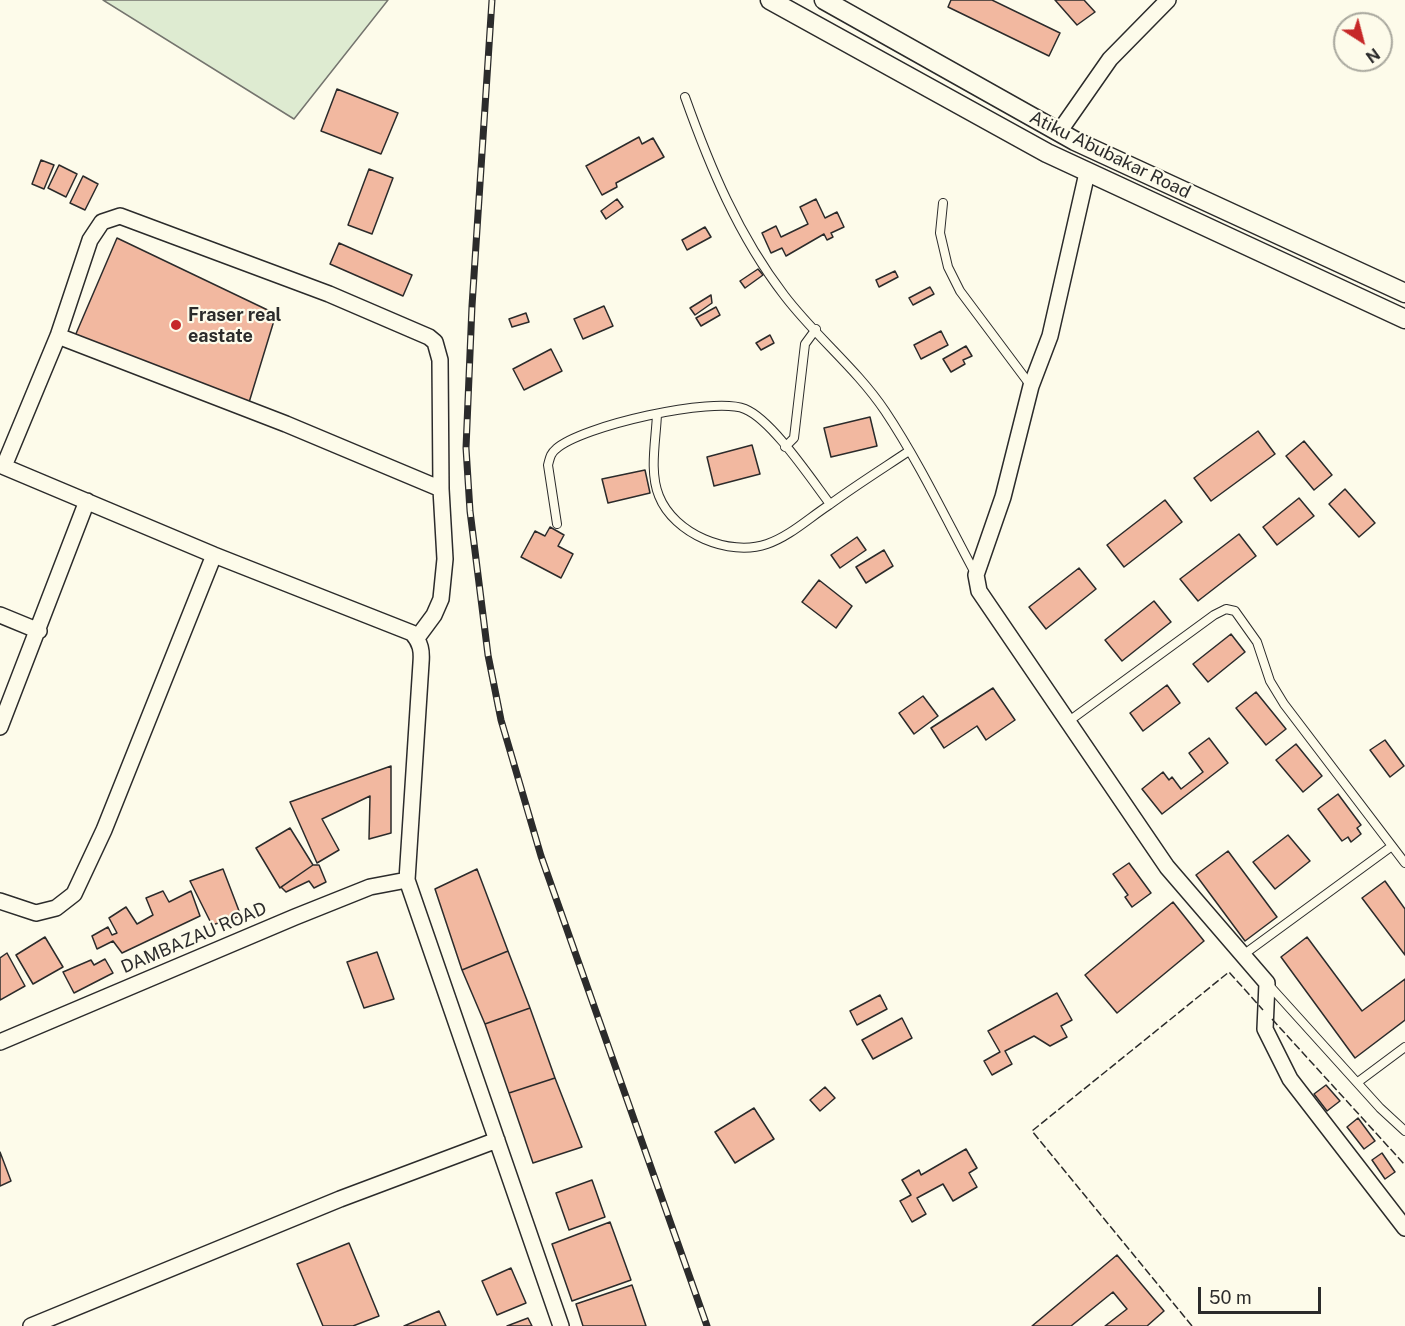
<!DOCTYPE html>
<style>
body{margin:0}
#map{position:relative;width:1405px;height:1326px;overflow:hidden;background:#fdfbea;font-family:"Public Sans",sans-serif}
canvas{display:block}
.north{position:absolute;left:1333px;top:12px;width:60px;height:60px;box-sizing:border-box;background:#fdfbea;border:2px solid #a9a89e;border-radius:50%;rotate:144deg;font-size:16px;font-weight:700;line-height:24px;text-align:center;color:#2b2b2b}
.north::after{content:'';display:block;margin:auto;width:21px;height:27px;background:#c62828;clip-path:polygon(50% 0,100% 100%,50% 72%,0 100%)}
.scale{position:absolute;left:1198px;top:1287px;width:123px;height:27px;box-sizing:border-box;border:3px solid #2b2b2b;border-top:0;padding-left:8px;font-size:18px;line-height:21px;white-space:nowrap;color:#2b2b2b;-webkit-text-stroke:4px #fdfbea;paint-order:stroke}
</style>
<div id="map">
<canvas width="1405" height="1326"></canvas>
<div class="north">N</div>
<div class="scale">50 m</div>
</div>
<script>
const ctx = document.querySelector('canvas').getContext('2d');
ctx.lineJoin = 'round';
function fillPath(path, color) {
  ctx.fillStyle = color;
  ctx.fill(path, 'evenodd');
}
function stroke(path, color, width, dash) {
  ctx.strokeStyle = color;
  ctx.lineWidth = width;
  ctx.lineCap = dash ? 'butt' : 'round';
  ctx.setLineDash(dash || []);
  ctx.stroke(path);
}
function label(font, color, halo, rows, align = 'center') {
  ctx.font = font + ' "Public Sans",sans-serif';
  ctx.lineWidth = 4.5;
  ctx.setLineDash([]);
  ctx.textBaseline = 'middle';
  ctx.strokeStyle = halo;
  ctx.fillStyle = color;
  for (const [text, x, y, turn = 0] of rows) {
    ctx.save();
    ctx.translate(x, y);
    ctx.rotate((+turn || 0) * Math.PI / 180);
    ctx.textAlign = isNaN(turn) ? turn : align;
    if (halo) ctx.strokeText(text, 0, 0);
    ctx.fillText(text, 0, 0);
    ctx.restore();
  }
}
const green = new Path2D(`
 M 103,0 L 388,0 L 294,119 Z`);
const building = new Path2D(`
 M 951,0 L 992,0 L 1060,33 L 1049,56 L 948,7 Z
 M 1055,0 L 1084,0 L 1095,12 L 1077,25 Z
 M 337,89 L 398,113 L 381,154 L 321,131 Z
 M 639,137 L 642,144 L 653,138 L 664,157 L 616,183 L 617,187 L 602,195 L 586,166 Z
 M 41,160 L 54,165 L 44,189 L 32,184 Z
 M 59,165 L 77,174 L 66,197 L 48,188 Z
 M 369,169 L 393,178 L 372,234 L 348,225 Z
 M 83,176 L 98,184 L 85,210 L 70,203 Z
 M 617,199 L 623,207 L 606,219 L 601,211 Z
 M 816,199 L 825,218 L 837,212 L 844,227 L 831,233 L 833,237 L 827,240 L 824,234 L 786,256 L 782,248 L 771,253 L 762,233 L 776,226 L 781,237 L 808,224 L 800,207 Z
 M 705,227 L 711,237 L 687,250 L 682,240 Z
 M 117,238 L 276,314 L 247,409 L 75,336 Z
 M 339,243 L 412,275 L 403,296 L 330,264 Z
 M 758,269 L 763,275 L 745,288 L 740,281 Z
 M 895,271 L 898,277 L 879,287 L 876,280 Z
 M 930,287 L 934,294 L 913,305 L 909,298 Z
 M 711,295 L 712,303 L 695,315 L 690,308 Z
 M 604,306 L 613,326 L 583,339 L 574,319 Z
 M 716,307 L 720,315 L 701,326 L 696,318 Z
 M 526,313 L 529,322 L 512,327 L 509,319 Z
 M 941,331 L 948,345 L 921,359 L 914,345 Z
 M 770,335 L 774,343 L 761,350 L 756,343 Z
 M 966,346 L 972,356 L 963,360 L 965,364 L 951,372 L 943,359 Z
 M 551,349 L 562,371 L 524,390 L 513,369 Z
 M 870,417 L 877,446 L 831,457 L 824,428 Z
 M 1258,431 L 1275,454 L 1211,501 L 1194,478 Z
 M 1304,441 L 1332,475 L 1314,490 L 1286,456 Z
 M 752,445 L 760,474 L 714,486 L 707,457 Z
 M 645,470 L 650,493 L 608,503 L 602,479 Z
 M 1345,489 L 1375,523 L 1359,537 L 1329,504 Z
 M 1299,498 L 1314,516 L 1277,545 L 1263,527 Z
 M 1165,500 L 1182,522 L 1124,567 L 1107,545 Z
 M 550,527 L 564,535 L 558,546 L 573,554 L 561,578 L 521,557 L 535,531 L 545,536 Z
 M 1239,534 L 1256,556 L 1198,601 L 1180,579 Z
 M 857,537 L 866,550 L 840,568 L 831,555 Z
 M 884,550 L 893,566 L 866,583 L 856,567 Z
 M 1079,568 L 1096,589 L 1046,629 L 1029,607 Z
 M 819,580 L 852,606 L 836,628 L 802,602 Z
 M 1154,601 L 1171,622 L 1122,661 L 1105,640 Z
 M 1231,634 L 1245,652 L 1208,682 L 1193,664 Z
 M 1167,685 L 1180,703 L 1143,731 L 1130,713 Z
 M 993,688 L 1015,720 L 986,740 L 977,726 L 944,748 L 931,728 Z
 M 1256,692 L 1286,729 L 1266,745 L 1236,708 Z
 M 923,696 L 938,716 L 914,734 L 899,713 Z
 M 1209,738 L 1228,763 L 1162,814 L 1142,789 L 1163,772 L 1169,780 L 1172,777 L 1181,789 L 1203,772 L 1189,753 Z
 M 1385,740 L 1404,766 L 1390,777 L 1370,750 Z
 M 1296,744 L 1322,776 L 1303,792 L 1276,760 Z
 M 391,766 L 391,833 L 369,839 L 370,796 L 322,819 L 339,850 L 317,863 L 290,802 Z
 M 1338,794 L 1361,825 L 1357,828 L 1361,834 L 1351,842 L 1348,837 L 1342,841 L 1318,809 Z
 M 290,828 L 313,865 L 280,888 L 256,848 Z
 M 1288,835 L 1310,861 L 1275,889 L 1253,862 Z
 M 1228,851 L 1277,917 L 1245,941 L 1196,875 Z
 M 1129,863 L 1151,893 L 1132,907 L 1125,897 L 1128,895 L 1113,874 Z
 M 313,865 L 319,865 L 326,882 L 314,888 L 309,881 L 286,892 L 281,887 Z
 M 223,869 L 241,916 L 212,925 L 190,881 Z
 M 477,869 L 508,951 L 462,970 L 435,889 Z
 M 1385,881 L 1405,909 L 1405,955 L 1362,898 Z
 M 163,891 L 169,902 L 191,891 L 200,916 L 122,953 L 113,941 L 97,949 L 92,936 L 108,927 L 112,935 L 117,933 L 109,918 L 126,907 L 137,924 L 153,915 L 146,898 Z
 M 1173,902 L 1204,941 L 1117,1013 L 1085,975 Z
 M 45,937 L 63,967 L 33,984 L 16,955 Z
 M 1307,937 L 1362,1011 L 1405,979 L 1405,1020 L 1355,1058 L 1281,957 Z
 M 508,951 L 530,1008 L 485,1024 L 462,970 Z
 M 377,952 L 394,999 L 364,1008 L 347,962 Z
 M 7,953 L 25,986 L 0,1000 L 0,958 Z
 M 105,959 L 113,973 L 74,993 L 63,972 L 91,960 L 94,965 Z
 M 1057,993 L 1072,1020 L 1061,1026 L 1067,1037 L 1050,1046 L 1034,1036 L 1005,1051 L 1012,1064 L 992,1075 L 984,1061 L 1000,1052 L 988,1031 Z
 M 880,995 L 887,1009 L 857,1025 L 850,1011 Z
 M 530,1008 L 555,1078 L 509,1093 L 485,1024 Z
 M 902,1018 L 912,1038 L 873,1059 L 862,1040 Z
 M 555,1078 L 582,1147 L 533,1163 L 509,1093 Z
 M 1326,1085 L 1340,1101 L 1327,1111 L 1314,1094 Z
 M 825,1087 L 835,1098 L 820,1111 L 810,1100 Z
 M 754,1108 L 774,1139 L 735,1163 L 715,1132 Z
 M 1358,1118 L 1375,1141 L 1364,1149 L 1347,1127 Z
 M 966,1149 L 977,1168 L 969,1173 L 977,1187 L 953,1201 L 943,1184 L 917,1198 L 926,1214 L 912,1222 L 900,1201 L 911,1195 L 902,1180 L 919,1170 L 921,1175 Z
 M 0,1152 L 11,1181 L 0,1186 Z
 M 1382,1153 L 1395,1172 L 1385,1179 L 1372,1160 Z
 M 592,1180 L 605,1217 L 569,1230 L 556,1193 Z
 M 610,1222 L 631,1280 L 572,1301 L 552,1244 Z
 M 349,1243 L 379,1316 L 353,1326 L 323,1326 L 297,1264 Z
 M 1117,1255 L 1164,1311 L 1147,1326 L 1105,1326 L 1127,1309 L 1113,1292 L 1071,1326 L 1032,1326 Z
 M 511,1268 L 526,1303 L 497,1315 L 482,1281 Z
 M 632,1285 L 646,1326 L 583,1326 L 576,1304 Z
 M 439,1311 L 446,1326 L 404,1326 Z
 M 528,1318 L 532,1326 L 507,1326 Z`);
const service = new Path2D(`
 M 685,97 C 710,167 738,235 784,295 C 815,336 856,368 885,411 C 919,462 946,519 975,573
 M 943,203 L 940,233 L 948,267 L 960,291 L 1031,386
 M 657,414 C 656,440 649,472 659,496 C 674,534 729,557 767,544 C 790,536 809,518 829,505 C 855,486 882,469 909,451
 M 785,447 L 794,438 L 805,344 L 816,329
 M 557,524 L 548,465 C 550,458 550,454 556,449 C 581,426 713,396 745,409 C 772,420 811,479 830,504
 M 1069,721 L 1214,615 L 1226,609 L 1235,611 L 1257,642 L 1270,681 L 1284,704 L 1405,863
 M 1243,955 L 1392,846
 M 1267,983 L 1380,1108 L 1405,1131
 M 1358,1082 L 1405,1047`);
const minor = new Path2D(`
 M 1059,132 L 1110,59 L 1168,0
 M 1087,173 L 1050,336 L 1031,386 L 1003,497 L 976,575 L 979,591 L 1167,867 L 1267,983 L 1265,1029 L 1290,1079 L 1405,1228
 M 58,336 L 286,424 L 441,489
 M 0,465 L 214,555 L 412,633 C 421,643 422,651 421,663 L 407,880 L 561,1326
 M 4,466 L 58,336 L 90,240 L 102,222 L 120,216 L 329,294 L 429,337 L 435,342 L 440,360 L 441,489 L 445,559 L 441,599 L 434,615 L 417,638
 M 0,615 L 39,631
 M 0,727 L 87,501
 M 0,901 L 36,913 L 56,908 L 74,894 L 104,830 L 214,555
 M 0,1042 L 295,917 L 370,887 L 407,880
 M 31,1326 L 340,1199 L 497,1140`);
const tertiary = new Path2D(`
 M 770,0 L 1047,153 L 1405,319
 M 824,0 L 1075,141 L 1405,293`);
const rail = new Path2D(`
 M 492,0 L 472,306 L 466,448 L 470,511 L 488,655 L 501,720 L 541,856 L 707,1326`);
const fence = new Path2D(`
 M 1272,1019 L 1405,1165
 M 1192,1326 L 1032,1131 L 1229,972 L 1263,1010`);
const markers = [
 [176,325,6,"#c62828"]
];
const streetNames = [
 ["Atiku Abubakar Road",1110,155,26],
 ["DAMBAZAU ROAD",194,938,-23]
];
const poiNames = [
 ["Fraser real",188,315],
 ["eastate",188,336]
];
fillPath(green, '#deebd1');
stroke(green, '#74746e', 1.5);
fillPath(building, '#f2b8a0');
stroke(building, '#2b2b2b', 1.5);
stroke(service, '#2b2b2b', 10);
stroke(minor, '#2b2b2b', 18);
stroke(tertiary, '#2b2b2b', 21);
stroke(service, '#fdfbea', 8);
stroke(minor, '#fdfbea', 15);
stroke(tertiary, '#fdfbea', 18);
stroke(rail, '#2b2b2b', 7);
stroke(rail, '#fdfbea', 4.5, [14]);
stroke(fence, '#2b2b2b', 1.5, [8, 3]);
for (const [x, y, r, color] of markers) {
  const dot = new Path2D();
  dot.arc(x, y, r, 0, 2 * Math.PI);
  ctx.fillStyle = color;
  ctx.fill(dot);
  stroke(dot, '#fdfbea', 2);
}
label('18px', '#2b2b2b', '#fdfbea', streetNames);
label('bold 18px', '#2b2b2b', '#fdfbea', poiNames, 'left');
</script>
